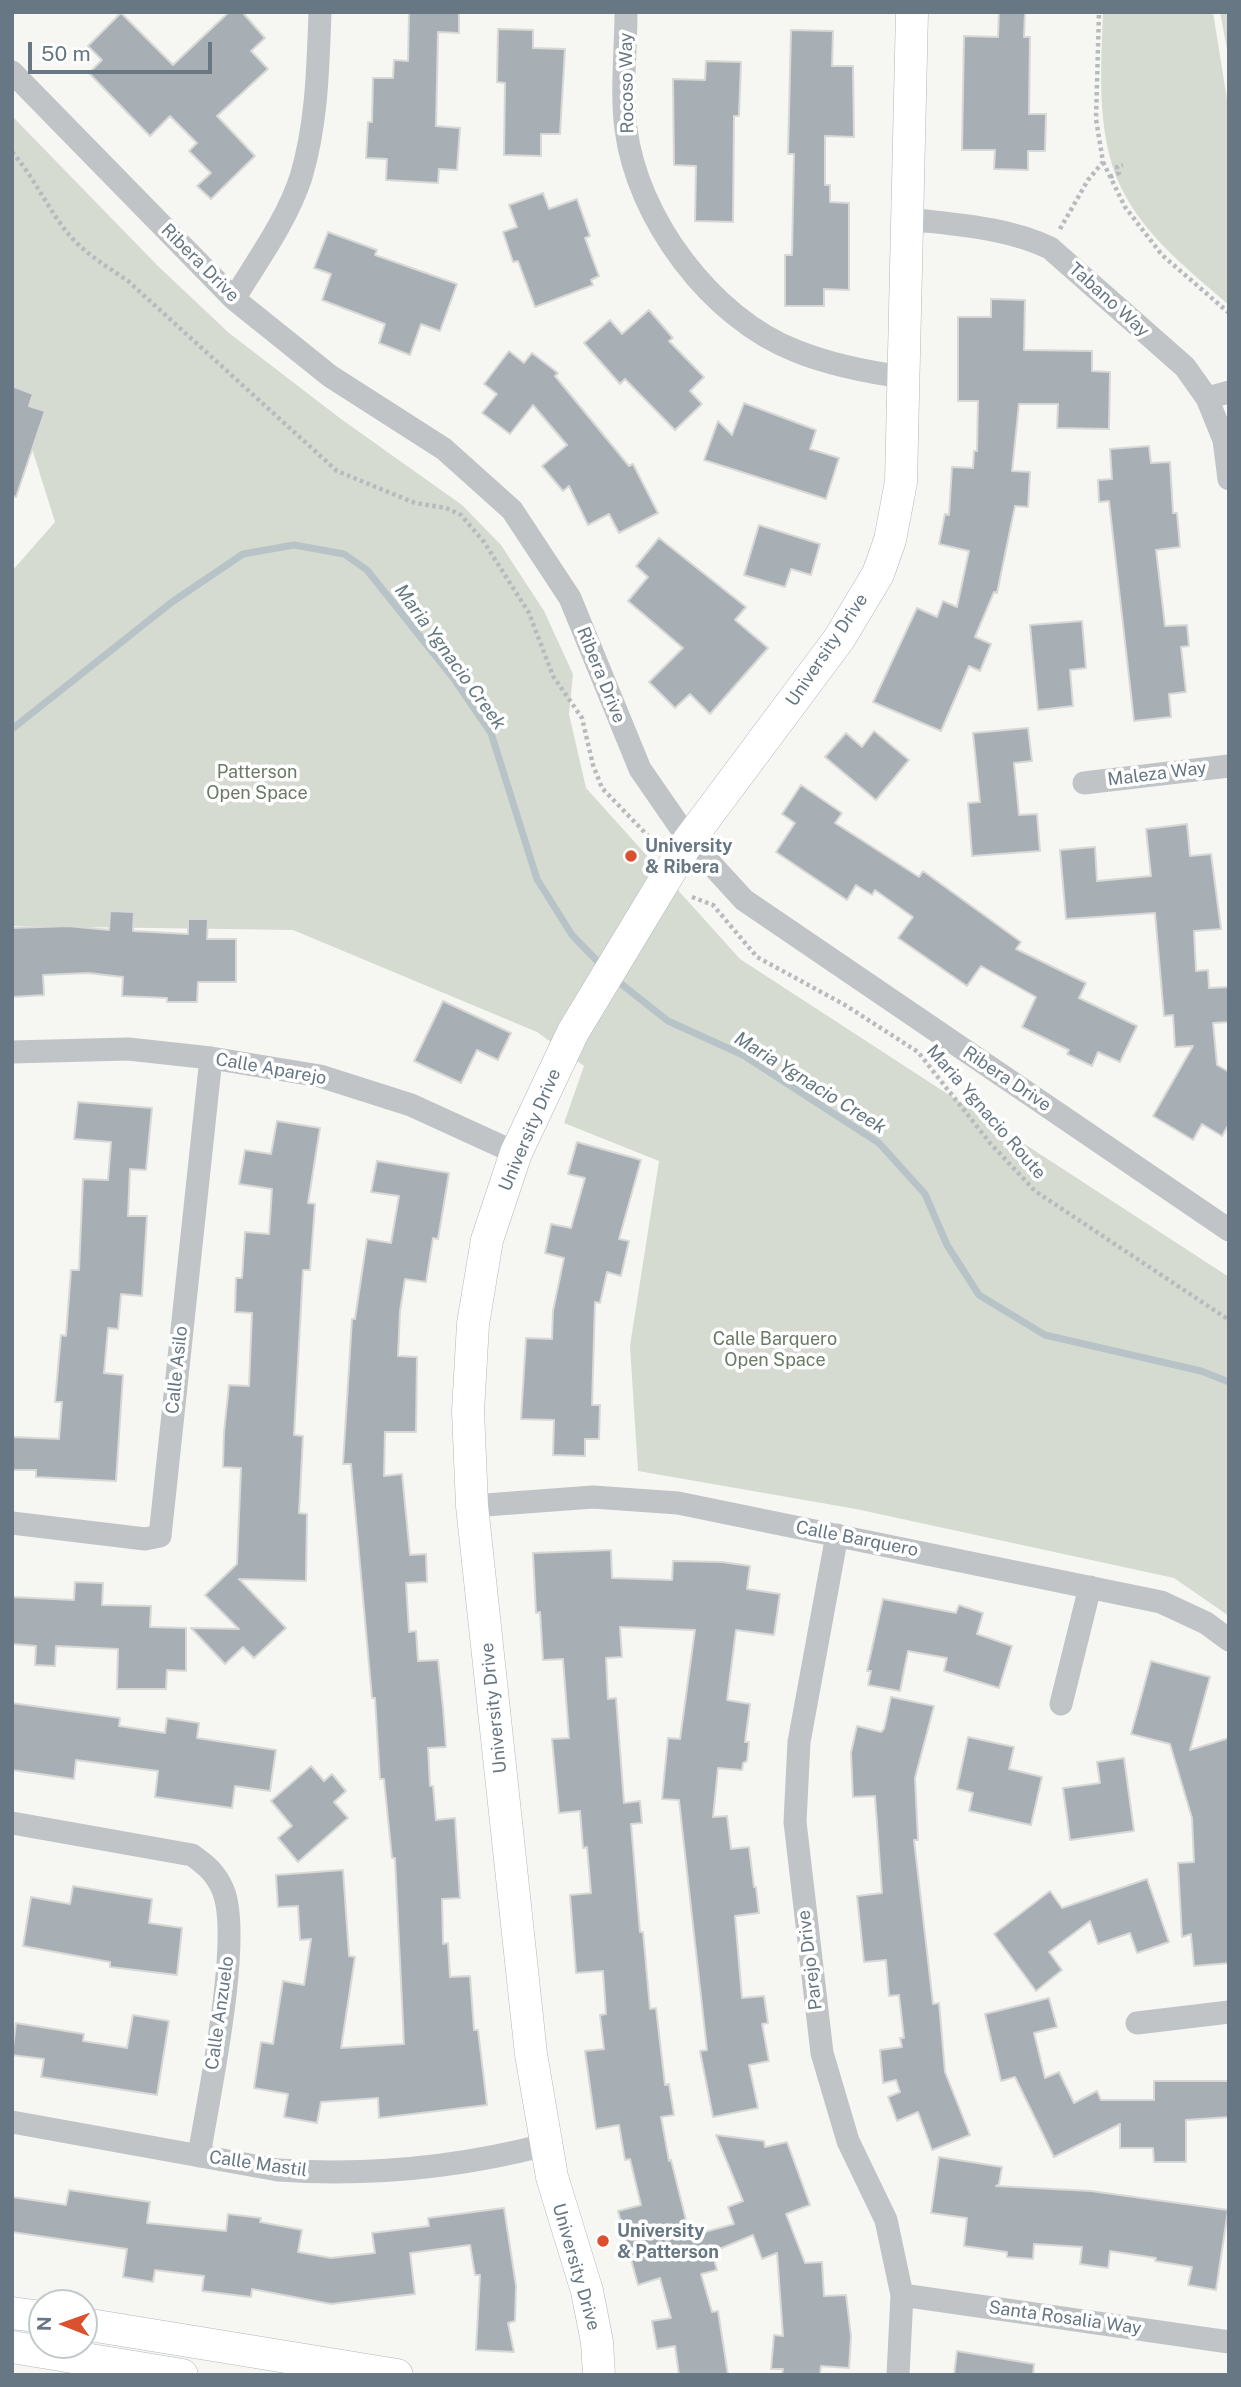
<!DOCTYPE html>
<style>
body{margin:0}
#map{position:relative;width:1241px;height:2387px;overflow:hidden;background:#f6f6f3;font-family:"Public Sans",sans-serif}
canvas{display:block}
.frame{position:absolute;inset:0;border:14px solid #677783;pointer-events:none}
.north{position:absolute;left:28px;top:2289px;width:70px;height:70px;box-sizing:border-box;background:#fff;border:2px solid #c2c9cd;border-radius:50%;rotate:271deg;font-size:19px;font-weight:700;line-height:28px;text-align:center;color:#677783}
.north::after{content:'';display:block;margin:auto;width:24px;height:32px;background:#db502f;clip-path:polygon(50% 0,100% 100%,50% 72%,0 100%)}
.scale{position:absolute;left:28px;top:42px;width:184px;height:32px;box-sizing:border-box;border:4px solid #677783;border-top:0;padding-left:9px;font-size:21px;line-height:24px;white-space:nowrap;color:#677783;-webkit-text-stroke:5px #fff;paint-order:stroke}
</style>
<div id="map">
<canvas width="1241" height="2387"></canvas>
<div class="frame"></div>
<div class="north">N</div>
<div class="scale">50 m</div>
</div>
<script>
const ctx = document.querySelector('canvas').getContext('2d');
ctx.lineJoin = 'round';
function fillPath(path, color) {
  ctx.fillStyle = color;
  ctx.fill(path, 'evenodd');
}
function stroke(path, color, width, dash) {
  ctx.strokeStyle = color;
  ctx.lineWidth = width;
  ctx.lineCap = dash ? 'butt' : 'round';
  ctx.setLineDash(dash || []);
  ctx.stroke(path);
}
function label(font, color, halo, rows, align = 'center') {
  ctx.font = font + ' "Public Sans",sans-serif';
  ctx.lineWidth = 7;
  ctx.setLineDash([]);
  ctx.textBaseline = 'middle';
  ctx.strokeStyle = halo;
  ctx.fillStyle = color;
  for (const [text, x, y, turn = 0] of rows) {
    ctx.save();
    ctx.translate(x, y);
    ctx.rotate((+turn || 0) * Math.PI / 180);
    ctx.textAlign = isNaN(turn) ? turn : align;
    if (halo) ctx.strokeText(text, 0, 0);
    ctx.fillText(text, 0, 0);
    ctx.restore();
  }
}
const green = new Path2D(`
 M 1103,12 L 1213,12 L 1229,112 L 1229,305 C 1192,273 1150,240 1126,197 C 1095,143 1101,72 1103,12 Z
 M 1220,12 L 1229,12 L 1229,60 Z
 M 12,116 L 158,266 L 229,333 L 341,419 L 462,505 L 501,545 L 544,611 L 573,674 L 569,714 L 586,788 L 740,959 L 1229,1277 L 1229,1616 L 1174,1578 L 856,1509 L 638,1471 L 630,1346 L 659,1161 L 564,1123 L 584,1066 L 537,1032 L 293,930 L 12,926 L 12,571 L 55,522 L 12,385 Z`);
const stream = new Path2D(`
 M 12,729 L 172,602 L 243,554 L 294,545 L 344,554 L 367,570 L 454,679 L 491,733 L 537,879 L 572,935 L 602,966
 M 615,979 L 668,1021 L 743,1055 L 879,1143 L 925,1194 L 947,1245 L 979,1295 L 1045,1335 L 1201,1371 L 1229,1382`);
const building = new Path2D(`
 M 229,12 L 242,12 L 265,38 L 251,51 L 268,69 L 217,116 L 255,156 L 211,199 L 197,186 L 211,173 L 189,151 L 197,143 L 170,116 L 150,136 L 89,73 L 102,60 L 88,46 L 121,13 L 173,65 Z
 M 409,12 L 459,12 L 459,33 L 438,32 L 436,126 L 460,128 L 457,170 L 439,169 L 438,183 L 386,180 L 387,159 L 366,158 L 368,122 L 372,122 L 373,78 L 393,78 L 394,60 L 408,61 Z
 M 999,12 L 1025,12 L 1024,37 L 1030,37 L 1029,114 L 1046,114 L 1045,151 L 1028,151 L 1028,170 L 994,169 L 995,150 L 962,150 L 964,36 L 998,37 Z
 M 498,29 L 533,30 L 533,48 L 565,49 L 560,134 L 541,134 L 541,156 L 504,155 L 505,83 L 497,82 Z
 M 791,30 L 833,31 L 832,66 L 853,66 L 854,137 L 825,136 L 825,185 L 830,185 L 830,202 L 849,203 L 849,290 L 824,289 L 824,306 L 785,306 L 785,255 L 792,255 L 794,154 L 788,154 Z
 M 706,61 L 741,62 L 739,116 L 734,116 L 733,222 L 695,221 L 696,166 L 674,165 L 673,79 L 705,80 Z
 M 543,193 L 549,209 L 577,199 L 590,236 L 585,238 L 599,276 L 591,280 L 593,285 L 535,307 L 518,261 L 513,262 L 503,232 L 517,227 L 509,205 Z
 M 328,232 L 377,250 L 375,255 L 457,284 L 440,331 L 421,324 L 410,355 L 379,343 L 385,324 L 322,300 L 331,274 L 314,268 Z
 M 991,299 L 1025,300 L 1024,350 L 1092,351 L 1092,371 L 1110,372 L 1109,429 L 1057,428 L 1058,404 L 1019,404 L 1012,471 L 1030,472 L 1028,507 L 1015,506 L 997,593 L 994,592 L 975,637 L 991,644 L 980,671 L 969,666 L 941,731 L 873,702 L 917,608 L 937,617 L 943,601 L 957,607 L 969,551 L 939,544 L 945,514 L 949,515 L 952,467 L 973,468 L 974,451 L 977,451 L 978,401 L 958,401 L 958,317 L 991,317 Z
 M 649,310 L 673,338 L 669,341 L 704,377 L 690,391 L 702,404 L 675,430 L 625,379 L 620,384 L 584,343 L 610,320 L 622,334 Z
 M 509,351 L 524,363 L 532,353 L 558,373 L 555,376 L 629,466 L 633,464 L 658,513 L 619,533 L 609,514 L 588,525 L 569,486 L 563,491 L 542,466 L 567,445 L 533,405 L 510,434 L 482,413 L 497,394 L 484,384 Z
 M 12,386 L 33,394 L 29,406 L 45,411 L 16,497 L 12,496 Z
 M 744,403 L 816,430 L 810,449 L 839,458 L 826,499 L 704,460 L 718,421 L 732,435 Z
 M 1149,446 L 1151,463 L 1170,462 L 1173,513 L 1177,513 L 1180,547 L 1156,550 L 1165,626 L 1187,625 L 1189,646 L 1181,647 L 1186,692 L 1169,694 L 1171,717 L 1134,721 L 1109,501 L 1099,502 L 1098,480 L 1112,479 L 1110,449 Z
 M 759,525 L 820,544 L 811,575 L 791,569 L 785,587 L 744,575 Z
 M 659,538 L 746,607 L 735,620 L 768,648 L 710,714 L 690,694 L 675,708 L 649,682 L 683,648 L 628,601 L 648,577 L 636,566 Z
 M 1082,621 L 1086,668 L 1070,670 L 1073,706 L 1038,710 L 1030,625 Z
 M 1028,728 L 1032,761 L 1014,763 L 1019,815 L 1037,814 L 1040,851 L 972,856 L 968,803 L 980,802 L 973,733 Z
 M 874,731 L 909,760 L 876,800 L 825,757 L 846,733 L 862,747 Z
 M 801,785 L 842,813 L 835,823 L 919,877 L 923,871 L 1021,942 L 1016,949 L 1086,983 L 1079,998 L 1137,1026 L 1120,1062 L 1098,1052 L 1092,1066 L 1067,1054 L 1069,1050 L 1022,1027 L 1036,997 L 981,966 L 967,986 L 898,938 L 913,917 L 875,890 L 872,895 L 856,885 L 847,900 L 776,852 L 795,823 L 782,814 Z
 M 1187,824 L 1190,856 L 1211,854 L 1221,929 L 1194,931 L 1196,971 L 1208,970 L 1209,988 L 1229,987 L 1229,1022 L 1213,1023 L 1217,1065 L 1229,1072 L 1229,1124 L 1222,1136 L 1202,1124 L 1193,1140 L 1153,1116 L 1193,1046 L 1175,1047 L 1173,1015 L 1164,1016 L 1155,913 L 1066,919 L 1060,850 L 1095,847 L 1097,881 L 1151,876 L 1146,829 Z
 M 110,911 L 134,912 L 133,931 L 188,934 L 188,919 L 208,919 L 207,939 L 236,939 L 236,982 L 198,982 L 197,1002 L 167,1002 L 167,998 L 122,996 L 123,977 L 88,973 L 43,975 L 44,995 L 12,997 L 12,928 L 68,926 L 109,930 Z
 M 443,1001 L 511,1033 L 498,1060 L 477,1050 L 461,1083 L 414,1061 Z
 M 78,1102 L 152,1108 L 146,1170 L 130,1169 L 128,1216 L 147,1216 L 142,1296 L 121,1294 L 118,1329 L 108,1328 L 104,1373 L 123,1375 L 116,1481 L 36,1477 L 36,1470 L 12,1470 L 12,1437 L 59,1439 L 62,1402 L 55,1402 L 61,1335 L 66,1336 L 71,1270 L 79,1270 L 83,1179 L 108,1180 L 111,1142 L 74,1139 Z
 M 277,1121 L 320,1128 L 308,1203 L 315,1204 L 310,1270 L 303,1270 L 294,1435 L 303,1436 L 299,1513 L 307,1514 L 306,1581 L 239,1579 L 286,1628 L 254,1658 L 243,1647 L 225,1664 L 191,1628 L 239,1629 L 205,1595 L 237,1564 L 241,1468 L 223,1467 L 224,1432 L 229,1385 L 249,1386 L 252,1313 L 235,1312 L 236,1278 L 242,1278 L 245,1232 L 269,1234 L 272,1189 L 239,1184 L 245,1150 L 271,1154 Z
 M 577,1142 L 641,1160 L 619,1239 L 629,1241 L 621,1276 L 607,1272 L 600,1303 L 595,1302 L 592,1405 L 600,1405 L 599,1439 L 585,1439 L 585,1456 L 553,1455 L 554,1420 L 521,1419 L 526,1338 L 552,1339 L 553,1311 L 564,1258 L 545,1253 L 551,1224 L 571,1228 L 585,1178 L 568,1174 Z
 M 377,1161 L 449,1173 L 438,1239 L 433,1238 L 426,1282 L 405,1279 L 400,1311 L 398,1356 L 417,1357 L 416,1432 L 385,1432 L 384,1476 L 402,1474 L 410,1555 L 426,1554 L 427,1582 L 406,1583 L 409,1632 L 416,1631 L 418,1661 L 438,1660 L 443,1708 L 446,1747 L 428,1748 L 430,1786 L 433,1786 L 436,1820 L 455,1818 L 460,1898 L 442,1899 L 443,1944 L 448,1943 L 450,1977 L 470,1976 L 474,2030 L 478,2030 L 487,2105 L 379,2118 L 378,2098 L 321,2102 L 317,2123 L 284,2117 L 288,2094 L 254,2088 L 261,2042 L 273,2044 L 283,1981 L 304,1985 L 311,1939 L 300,1940 L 298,1906 L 278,1907 L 276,1875 L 343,1870 L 349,1956 L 355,1957 L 341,2048 L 404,2044 L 395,1858 L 392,1858 L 384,1779 L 380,1779 L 375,1698 L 372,1698 L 351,1464 L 343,1464 L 352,1319 L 355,1319 L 367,1239 L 391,1243 L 399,1196 L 371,1192 Z
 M 611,1550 L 612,1578 L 672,1580 L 673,1561 L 722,1562 L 750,1566 L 747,1589 L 780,1594 L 774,1635 L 736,1630 L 727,1700 L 750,1704 L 745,1742 L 749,1742 L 747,1761 L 743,1763 L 742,1770 L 718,1768 L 713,1817 L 727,1816 L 731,1849 L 749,1847 L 754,1887 L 756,1887 L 759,1913 L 735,1916 L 742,1998 L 764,1996 L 768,2023 L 762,2024 L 769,2061 L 749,2065 L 758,2108 L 713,2117 L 700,2051 L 707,2050 L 679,1800 L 662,1799 L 668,1738 L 680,1739 L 695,1630 L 620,1627 L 622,1657 L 606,1658 L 608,1699 L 616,1698 L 624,1803 L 640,1801 L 642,1823 L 631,1824 L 640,1932 L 643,1932 L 650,2009 L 656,2008 L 665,2085 L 669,2084 L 674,2115 L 661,2117 L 669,2161 L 671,2160 L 690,2236 L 734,2224 L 728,2207 L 743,2201 L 716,2135 L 764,2141 L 765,2147 L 787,2142 L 810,2205 L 786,2214 L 805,2263 L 822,2262 L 824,2296 L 846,2295 L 851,2336 L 849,2368 L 821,2366 L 820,2375 L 782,2375 L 783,2369 L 771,2369 L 774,2335 L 783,2336 L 777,2253 L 762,2259 L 753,2235 L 712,2252 L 717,2270 L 701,2274 L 712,2312 L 718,2311 L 728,2375 L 679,2375 L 675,2346 L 657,2349 L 652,2321 L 671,2318 L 660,2278 L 638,2285 L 618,2211 L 641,2205 L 630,2159 L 625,2160 L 619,2125 L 596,2129 L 585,2051 L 604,2049 L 600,2015 L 606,2014 L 603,1971 L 576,1973 L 570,1895 L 591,1893 L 587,1847 L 583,1848 L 580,1811 L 559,1813 L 552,1739 L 569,1738 L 563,1659 L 543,1660 L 540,1612 L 536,1613 L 533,1553 Z
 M 75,1582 L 103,1583 L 102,1605 L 151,1606 L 150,1627 L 186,1628 L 186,1671 L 167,1670 L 166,1689 L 117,1689 L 118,1649 L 56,1646 L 55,1666 L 35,1665 L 36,1646 L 12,1644 L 12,1597 L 74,1600 Z
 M 883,1599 L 956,1613 L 959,1605 L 983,1613 L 977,1634 L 1012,1646 L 999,1688 L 944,1671 L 947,1658 L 908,1651 L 900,1691 L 868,1685 L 871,1671 L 867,1671 Z
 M 1151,1661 L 1210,1677 L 1190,1750 L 1229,1738 L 1229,1963 L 1194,1966 L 1191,1934 L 1182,1937 L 1178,1863 L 1194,1862 L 1192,1818 L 1170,1744 L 1131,1734 Z
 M 891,1697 L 934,1706 L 915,1778 L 918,1840 L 914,1840 L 933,2004 L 939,2003 L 945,2072 L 970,2135 L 932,2150 L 918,2112 L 897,2121 L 888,2097 L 900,2092 L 896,2080 L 883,2083 L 880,2050 L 902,2047 L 900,2038 L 904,2038 L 899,1995 L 889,1996 L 886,1960 L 864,1962 L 857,1896 L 882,1893 L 875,1796 L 853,1797 L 851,1753 L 857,1726 L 881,1732 L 884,1729 Z
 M 12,1703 L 120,1718 L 119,1726 L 165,1733 L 167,1718 L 199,1723 L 197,1738 L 276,1750 L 270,1791 L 235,1786 L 232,1808 L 155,1797 L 158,1771 L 76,1760 L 74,1779 L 12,1770 Z
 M 968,1737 L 1014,1747 L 1009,1769 L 1042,1777 L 1031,1825 L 969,1811 L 973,1793 L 957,1789 Z
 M 1124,1758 L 1134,1831 L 1070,1840 L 1063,1788 L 1100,1783 L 1097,1762 Z
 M 311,1766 L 324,1781 L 332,1774 L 346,1791 L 334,1802 L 348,1818 L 298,1862 L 278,1838 L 292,1826 L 271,1801 Z
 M 1147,1879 L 1169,1942 L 1137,1953 L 1130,1933 L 1098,1944 L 1090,1921 L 1049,1952 L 1062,1970 L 1036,1991 L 994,1934 L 1050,1891 L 1062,1908 Z
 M 73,1886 L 152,1899 L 149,1923 L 182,1928 L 177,1975 L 110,1967 L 110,1962 L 23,1946 L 31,1897 L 70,1904 Z
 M 1049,1998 L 1057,2027 L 1034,2033 L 1045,2078 L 1059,2072 L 1074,2103 L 1097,2091 L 1101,2100 L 1154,2100 L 1154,2081 L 1229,2081 L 1229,2117 L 1186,2120 L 1186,2162 L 1154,2162 L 1153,2148 L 1120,2148 L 1120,2124 L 1054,2157 L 1015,2077 L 1001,2081 L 985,2014 Z
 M 133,2015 L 169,2021 L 157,2095 L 41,2077 L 44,2059 L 12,2055 L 16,2023 L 84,2034 L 83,2041 L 127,2048 Z
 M 939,2157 L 1002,2167 L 999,2184 L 996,2186 L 1091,2191 L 1228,2210 L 1216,2290 L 1188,2285 L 1192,2267 L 1155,2261 L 1156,2258 L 1110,2251 L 1108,2268 L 1080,2264 L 1082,2247 L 1034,2244 L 1033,2259 L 1007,2257 L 1007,2252 L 964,2246 L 967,2218 L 931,2213 Z
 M 69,2190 L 150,2202 L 147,2223 L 226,2231 L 228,2214 L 261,2218 L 260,2222 L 302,2230 L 298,2252 L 331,2258 L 375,2253 L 372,2233 L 429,2226 L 428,2218 L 504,2208 L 516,2286 L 515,2321 L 508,2323 L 514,2352 L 476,2350 L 480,2275 L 475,2275 L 470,2245 L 410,2253 L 415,2294 L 331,2304 L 252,2289 L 251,2297 L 202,2291 L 204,2276 L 155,2270 L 153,2282 L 123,2277 L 127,2249 L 12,2232 L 12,2197 L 66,2205 Z
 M 957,2351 L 1034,2364 L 1033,2375 L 954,2375 Z`);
const path = new Path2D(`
 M 12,152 C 35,178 49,212 71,237 C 87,255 108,267 128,281 L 337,471 L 415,503 L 446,508 L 461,515 L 484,542 L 529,613 L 553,676 L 582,718 L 593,765 L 602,788 L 650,838
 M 1103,162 L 1125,207 L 1162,255 L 1229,313
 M 1110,177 L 1119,173 L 1117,167 L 1123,165
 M 1060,229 L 1088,180 L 1103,162 L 1096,119 L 1099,12
 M 692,897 L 713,905 L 757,957 L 845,1005 L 918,1052 L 990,1143 L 1035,1191 L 1229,1320`);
const street = new Path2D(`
 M 626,12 C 626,50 621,91 626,129 C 637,218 711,318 796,351 C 831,365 866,372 904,377
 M 12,72 L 234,299 L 330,376 L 444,449 L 512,510 L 570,598 L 640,769 L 689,840 L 744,900 L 1229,1230
 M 908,219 C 958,225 1005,227 1050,248 L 1185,367 L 1207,398 L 1224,440 L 1229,479
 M 234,299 C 257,261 287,220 301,177 C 317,124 318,67 320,12
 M 1207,398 L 1229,392
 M 1084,783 L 1229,766
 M 12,1052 L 128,1049 L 211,1058 L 320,1076 L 411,1105 L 516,1153
 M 472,1506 L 593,1497 L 678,1503 L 1161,1602 L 1206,1623 L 1229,1640
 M 12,1523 L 145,1539 L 160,1536 L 211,1058
 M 837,1535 L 799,1742 L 795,1822 L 822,2053 L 848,2141 L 886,2220 L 902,2295 L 898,2375
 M 1061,1704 L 1090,1587
 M 12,1823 L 192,1855 C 206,1865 216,1873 223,1890 C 243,1938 208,2099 199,2156
 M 1137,2023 L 1229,2012
 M 12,2122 L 278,2170 C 367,2176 460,2167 545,2145
 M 902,2295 L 1229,2342`);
const secondary = new Path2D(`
 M 12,2313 L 42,2317
 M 84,2324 L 397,2375
 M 12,2347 L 182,2375
 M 599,2375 L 597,2342 L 587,2291 L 552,2177 L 531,2054 L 472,1506 L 468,1411 L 473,1324 L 487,1240 L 516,1153 L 573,1032 L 689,840 L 839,639 L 878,574 L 890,540 L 901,482 L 912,12`);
const markers = [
 [631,856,7,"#db502f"],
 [603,2241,7,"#db502f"]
];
const streetNames = [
 ["Rocoso Way",627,83,-91],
 ["Ribera Drive",200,263,45],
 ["Tabano Way",1109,300,42],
 ["University Drive",827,650,-56],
 ["Ribera Drive",601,675,68],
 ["Maleza Way",1157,774,-7],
 ["Calle Aparejo",271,1069,10],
 ["Ribera Drive",1007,1079,34],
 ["Maria Ygnacio Route",986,1112,49],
 ["University Drive",530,1130,-67],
 ["Calle Asilo",177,1370,-84],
 ["Calle Barquero",857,1539,11],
 ["University Drive",494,1708,-96],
 ["Parejo Drive",810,1960,-97],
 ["Calle Anzuelo",220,2013,-82],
 ["Calle Mastil",258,2164,8],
 ["University Drive",576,2267,74],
 ["Santa Rosalia Way",1065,2318,8]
];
const parkNames = [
 ["Patterson",257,772],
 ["Open Space",257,793],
 ["Calle Barquero",775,1339],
 ["Open Space",775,1360]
];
const poiNames = [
 ["University",645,846],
 ["& Ribera",645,867],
 ["University",617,2231],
 ["& Patterson",617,2252]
];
const waterNames = [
 ["Maria Ygnacio Creek",450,657,54],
 ["Maria Ygnacio Creek",810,1083,32]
];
fillPath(green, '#d6dbd2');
stroke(stream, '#b7c3c7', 7);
fillPath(building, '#a7afb4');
stroke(building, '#d8d8d6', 2);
stroke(secondary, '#b2b8bc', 33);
stroke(path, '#b8bbbd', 4.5, [3.5, 3.5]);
stroke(street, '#c0c4c7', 23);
stroke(secondary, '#fff', 32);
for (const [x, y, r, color] of markers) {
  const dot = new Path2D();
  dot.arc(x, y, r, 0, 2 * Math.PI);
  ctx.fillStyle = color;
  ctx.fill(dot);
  stroke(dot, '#fff', 2.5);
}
label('18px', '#677783', '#fff', streetNames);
label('18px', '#6a7a65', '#fff', parkNames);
label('bold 18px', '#677783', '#fff', poiNames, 'left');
label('italic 19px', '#63787f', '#fff', waterNames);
</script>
